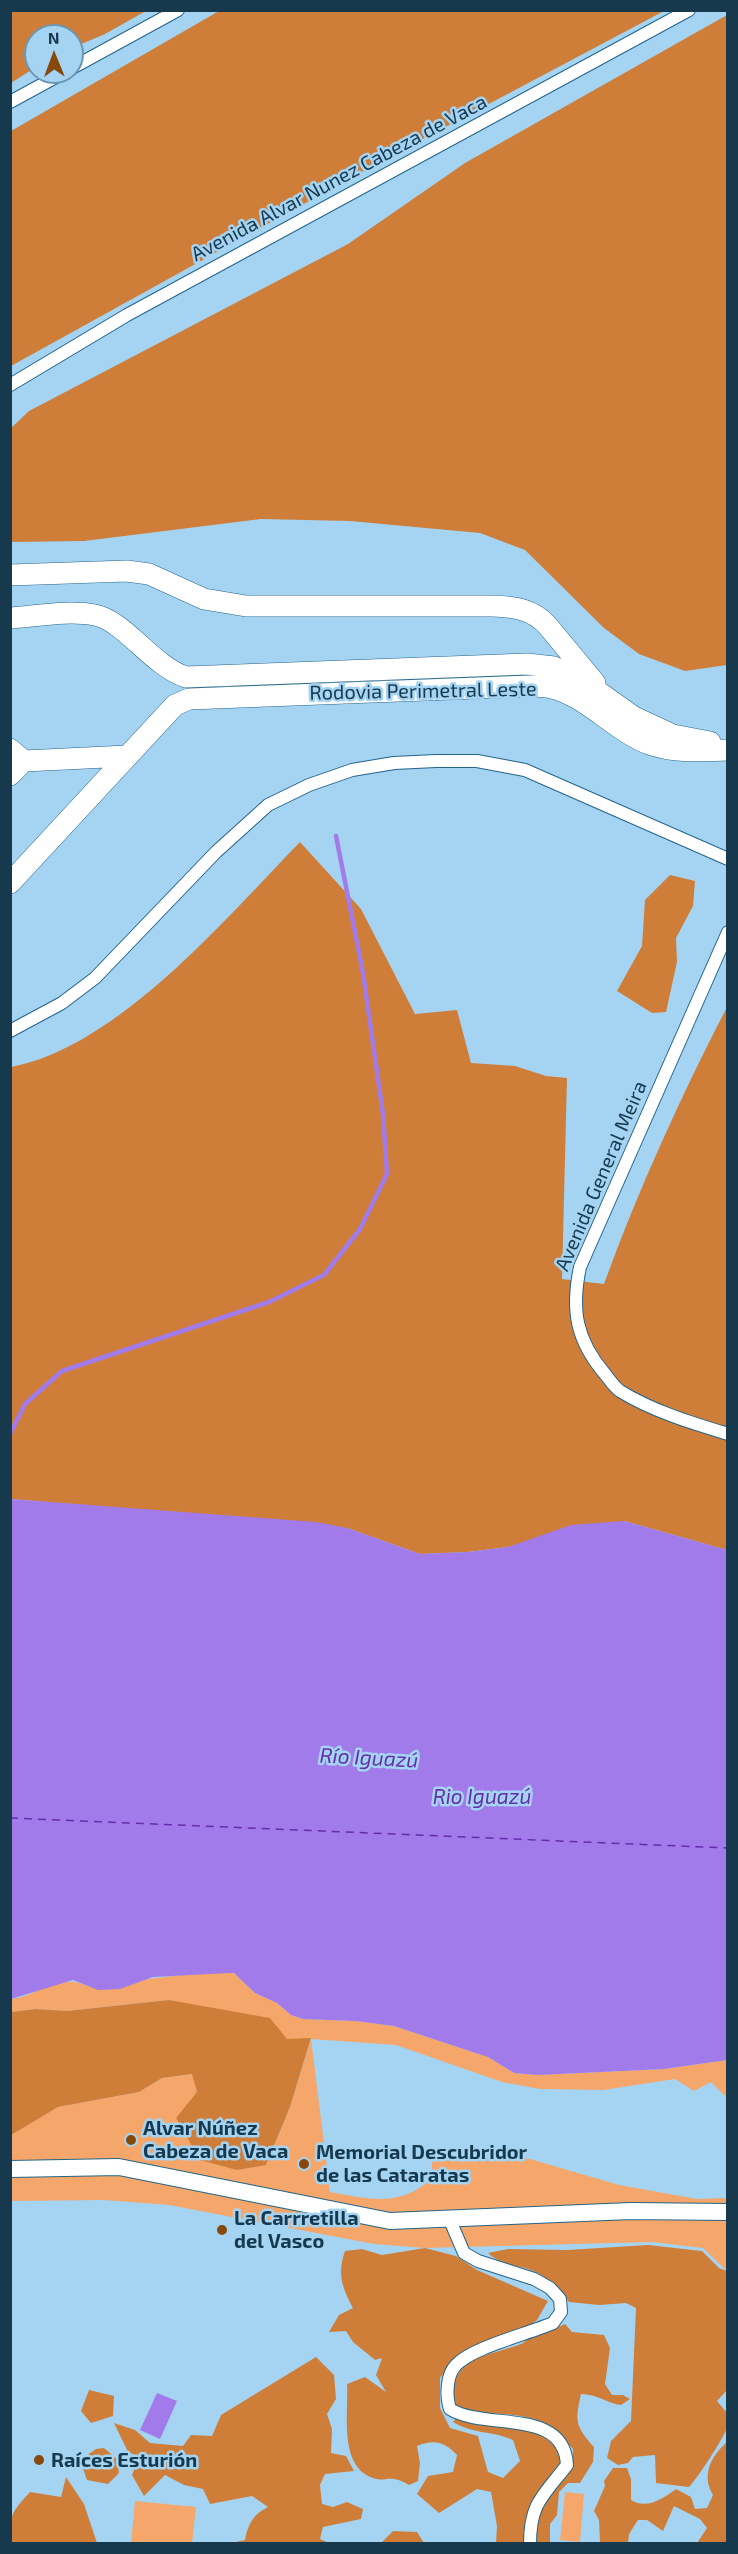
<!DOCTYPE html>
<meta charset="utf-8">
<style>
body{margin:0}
#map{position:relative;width:738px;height:2554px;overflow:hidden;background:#a5d4f3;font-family:"Exo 2",sans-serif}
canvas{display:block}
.frame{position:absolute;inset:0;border:12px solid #16394e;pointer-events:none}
.north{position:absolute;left:24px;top:24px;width:60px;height:60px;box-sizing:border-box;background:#a5d4f3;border:2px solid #6c96b1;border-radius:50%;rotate:359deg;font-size:16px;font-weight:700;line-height:24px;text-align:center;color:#16394e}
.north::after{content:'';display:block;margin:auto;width:21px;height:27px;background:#87490a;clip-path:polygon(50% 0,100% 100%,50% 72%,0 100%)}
</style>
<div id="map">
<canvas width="738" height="2554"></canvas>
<div class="frame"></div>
<div class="north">N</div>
</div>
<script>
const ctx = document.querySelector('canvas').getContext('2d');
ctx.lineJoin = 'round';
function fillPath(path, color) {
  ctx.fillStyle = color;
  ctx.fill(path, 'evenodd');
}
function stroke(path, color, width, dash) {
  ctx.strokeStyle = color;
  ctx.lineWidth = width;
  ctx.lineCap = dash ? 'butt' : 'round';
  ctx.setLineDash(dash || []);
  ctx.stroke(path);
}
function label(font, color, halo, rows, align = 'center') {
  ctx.font = font + ' "Exo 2",sans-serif';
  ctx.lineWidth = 5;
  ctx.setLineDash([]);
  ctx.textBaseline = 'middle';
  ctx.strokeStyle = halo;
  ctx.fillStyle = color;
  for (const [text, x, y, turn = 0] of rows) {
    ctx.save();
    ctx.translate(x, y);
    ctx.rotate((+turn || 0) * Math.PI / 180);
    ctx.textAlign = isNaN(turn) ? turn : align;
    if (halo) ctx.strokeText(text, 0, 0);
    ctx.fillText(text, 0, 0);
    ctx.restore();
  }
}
const green = new Path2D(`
 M 200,1973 L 234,1973 L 255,1993 L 277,2003 L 291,2015 L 303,2019 L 356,2021 L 394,2026 L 488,2057 L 514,2073 L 538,2075 L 664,2069 L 727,2060 L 727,2098 L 711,2082 L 694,2091 L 675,2079 L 603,2090 L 540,2089 L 502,2082 L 396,2045 L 311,2039 L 330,2192 C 369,2199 400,2208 432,2178 L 432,2162 L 499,2154 L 530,2159 L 619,2185 L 697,2199 L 727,2198 L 727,2271 L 703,2248 L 652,2242 L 425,2248 L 374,2244 L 169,2205 L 104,2200 L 11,2201 L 10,2135 L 58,2107 L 139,2092 L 162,2078 L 193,2074 L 197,2092 L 237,2170 L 267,2164 L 290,2107 L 311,2039 L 287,2039 L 169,2000 L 67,2011 L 36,2009 L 11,2012 L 11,1999 C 37,1996 62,1972 87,1986 Z
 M 565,2492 L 584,2494 L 580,2542 L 560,2540 Z
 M 135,2501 L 196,2507 L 192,2543 L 131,2543 Z`);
const forest = new Path2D(`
 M 11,10 L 146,10 L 146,11 L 105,34 L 72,48 L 72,36 L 36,36 L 36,67 L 11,83 Z
 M 219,11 L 219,10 L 664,11 L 387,158 L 11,366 L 11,131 Z
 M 727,15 L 727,665 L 685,671 L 639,654 L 604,628 L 525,550 L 480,533 L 350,521 L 261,519 L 84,541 L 11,542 L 11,428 L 29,411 L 348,244 L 465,163 Z
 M 300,842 L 361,909 L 415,1014 L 457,1010 L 471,1063 L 515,1066 L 546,1076 L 567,1078 L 562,1279 L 604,1284 C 638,1190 681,1096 727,1007 L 727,1550 L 624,1521 L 508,1547 L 468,1552 L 420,1554 L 347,1528 L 11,1499 L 11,1067 C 118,1047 226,918 300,842 Z
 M 670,875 L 695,881 L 693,906 L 676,938 L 677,962 L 666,1012 L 652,1013 L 617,991 L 642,946 L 645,900 Z
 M 169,2000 L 270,2018 L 287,2039 L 311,2038 L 290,2107 L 266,2165 L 237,2170 L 200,2160 L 176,2118 L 197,2092 L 192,2074 L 162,2078 L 139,2092 L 58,2107 L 11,2135 L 11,2012 L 36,2009 L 67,2011 Z
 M 648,2245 L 702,2251 L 719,2268 L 727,2271 L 727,2390 L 717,2401 L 727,2413 C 727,2418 728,2424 727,2428 C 723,2439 697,2479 689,2487 L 656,2483 L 655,2455 L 633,2457 L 628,2463 L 618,2465 L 607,2458 L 611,2441 L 631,2421 L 636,2308 L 626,2303 L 599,2305 L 569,2302 C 558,2287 546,2275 528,2269 C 512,2264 500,2264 488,2253 L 508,2249 L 567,2250 Z
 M 425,2248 L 456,2256 L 477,2270 L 548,2301 L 537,2320 L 510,2340 L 458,2355 L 440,2378 L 440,2408 L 450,2428 L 478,2436 L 488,2472 L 503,2478 L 520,2461 L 513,2440 C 494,2431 472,2434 453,2422 L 456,2418 L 529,2431 L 543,2436 L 559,2450 L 561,2466 C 540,2491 523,2510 525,2543 L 496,2543 L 497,2526 L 491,2492 L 477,2489 L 439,2513 L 417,2494 L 428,2476 L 453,2472 L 457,2455 C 445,2442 434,2439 417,2446 L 420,2463 L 418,2481 L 409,2485 C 389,2473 387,2483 373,2478 C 338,2466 349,2412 347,2384 L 365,2377 L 386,2392 L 376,2375 L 382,2358 L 375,2360 L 353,2342 L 346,2331 L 329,2332 L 339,2315 L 353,2308 C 342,2287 337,2274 345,2251 L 362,2249 L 382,2255 Z
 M 565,2324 L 572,2332 L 604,2335 L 610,2348 L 605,2384 L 612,2395 L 623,2395 L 630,2399 L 621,2405 C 603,2402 601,2395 581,2394 C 575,2421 575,2426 594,2447 L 593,2462 L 580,2483 L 568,2483 L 559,2492 L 557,2515 L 550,2524 L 550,2543 L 535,2543 L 539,2513 L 548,2497 L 571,2470 L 573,2449 C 564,2440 554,2427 542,2422 C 514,2410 483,2417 455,2407 C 446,2356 487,2357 521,2344 C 526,2342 531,2335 535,2331 L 553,2329 Z
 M 316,2357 L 334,2375 L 336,2399 L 327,2414 L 332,2429 L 331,2453 L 346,2456 L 354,2471 L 325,2474 L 320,2485 L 322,2504 L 333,2507 L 347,2502 L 363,2509 L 361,2519 L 323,2527 L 320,2539 L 329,2543 L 231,2543 L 245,2540 C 248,2523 254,2514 268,2507 L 252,2496 L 210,2504 L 203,2489 L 184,2485 L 165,2475 L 144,2496 L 132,2475 L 139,2457 L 128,2452 L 114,2423 L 135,2430 L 150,2443 L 183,2446 L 191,2435 L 212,2436 L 221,2415 Z
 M 89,2390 L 114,2396 L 113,2416 L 91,2423 L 81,2411 Z
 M 727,2442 L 727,2543 L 697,2543 L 707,2528 L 700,2519 L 674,2506 L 663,2531 L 647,2520 L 638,2520 L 629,2534 L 628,2543 L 600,2542 L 599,2520 L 594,2511 L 605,2486 L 604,2481 L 613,2468 L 627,2468 L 631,2479 L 631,2500 C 647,2510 664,2498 676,2489 L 691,2497 L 695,2509 L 707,2508 L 713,2495 C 701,2475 711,2456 727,2442 Z
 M 104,2448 L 117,2459 L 119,2473 L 108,2484 L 87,2480 L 80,2460 L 96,2449 Z
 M 66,2477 L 84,2504 L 97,2543 L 11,2543 C 10,2514 10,2514 30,2492 L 61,2497 Z
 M 393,2531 L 417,2532 L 424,2543 L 381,2543 Z`);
const water = new Path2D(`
 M 10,1499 L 316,1522 L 347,1528 L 420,1554 L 468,1552 L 508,1547 L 571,1525 L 624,1521 L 727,1550 L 727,2060 L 664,2069 L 538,2075 L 514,2073 L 488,2057 L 394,2026 L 356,2021 L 303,2019 L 291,2015 L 277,2003 L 255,1993 L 234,1973 L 229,1973 L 153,1977 L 120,1989 L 98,1990 L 73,1980 L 11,1999 Z
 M 157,2393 L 177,2401 L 160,2439 L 140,2430 Z`);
const stream = new Path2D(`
 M 10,1434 L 25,1404 L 62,1371 L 269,1302 L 324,1275 L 360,1229 L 387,1174 L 383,1114 L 363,973 L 336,836`);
const ferry = new Path2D(`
 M 10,1818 L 728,1848`);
const street = new Path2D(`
 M 72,68 L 178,10
 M 10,102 L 65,72
 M 10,385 L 127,315 L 689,10
 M 728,932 L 580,1267 C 571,1310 576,1340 605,1374 C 610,1380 614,1387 620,1391 C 652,1411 692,1423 728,1434
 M 10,1031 L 62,1003 L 95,978 L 216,852 L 268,805 L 309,785 L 352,770 L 394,763 L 436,761 L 477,761 L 525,770 L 728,859
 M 449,2218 L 464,2253 L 478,2261 L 534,2279 L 550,2288 L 560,2299 L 561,2312 L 553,2323 C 528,2334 473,2347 456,2365 C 446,2375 446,2397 450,2409 C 486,2431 564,2407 567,2465 C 543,2496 530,2503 530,2544`);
const secondary = new Path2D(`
 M 10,2169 L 119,2167 L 390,2221 L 631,2211 L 728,2212`);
const highway = new Path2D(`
 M 10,575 L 127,571 L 149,574 L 204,599 L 246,606 L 493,606 C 515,607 532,609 547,625 L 595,683
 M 10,618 C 37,616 69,610 95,615 C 125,621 152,666 186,677 L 527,664 L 554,667 L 579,678 L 634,717 L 673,735 L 710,742
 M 10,749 L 24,761
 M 10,775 L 24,761 L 127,756
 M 10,883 L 175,705 L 189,699 L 529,686 C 537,686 545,686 552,688 C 586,696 615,731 649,744 C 674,753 701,751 728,750`);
const markers = [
 [131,2140,6,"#87490a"],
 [304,2164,6,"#87490a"],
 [222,2230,6,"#87490a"],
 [39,2460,6,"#87490a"]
];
const streetNames = [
 ["Avenida Alvar Nunez Cabeza de Vaca",339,178,-28],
 ["Rodovia Perimetral Leste",423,691,-1],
 ["Avenida General Meira",601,1176,-67]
];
const poiNames = [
 ["Alvar Núñez",143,2128],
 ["Cabeza de Vaca",143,2151],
 ["Memorial Descubridor",316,2152],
 ["de las Cataratas",316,2175],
 ["La Carrretilla",234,2218],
 ["del Vasco",234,2241],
 ["Raíces Esturión",51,2460]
];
const waterNames = [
 ["Río Iguazú",369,1758,3],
 ["Rio Iguazú",482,1797]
];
fillPath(green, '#f5a76b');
fillPath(forest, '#cf7e3a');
fillPath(water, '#a17be9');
stroke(stream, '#a17be9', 4.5);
stroke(ferry, '#652dae', 1.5, [8, 6]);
stroke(street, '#236489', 14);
stroke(secondary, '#236489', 18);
stroke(highway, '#236489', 22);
stroke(street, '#fff', 12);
stroke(secondary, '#fff', 16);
stroke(highway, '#fff', 21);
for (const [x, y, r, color] of markers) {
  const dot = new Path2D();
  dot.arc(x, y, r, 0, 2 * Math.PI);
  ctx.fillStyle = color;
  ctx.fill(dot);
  stroke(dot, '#a5d4f3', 2);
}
label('20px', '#16394e', '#a5d4f3', streetNames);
label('bold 20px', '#16394e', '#a5d4f3', poiNames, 'left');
label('italic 21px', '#652dae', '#a5d4f3', waterNames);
</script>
